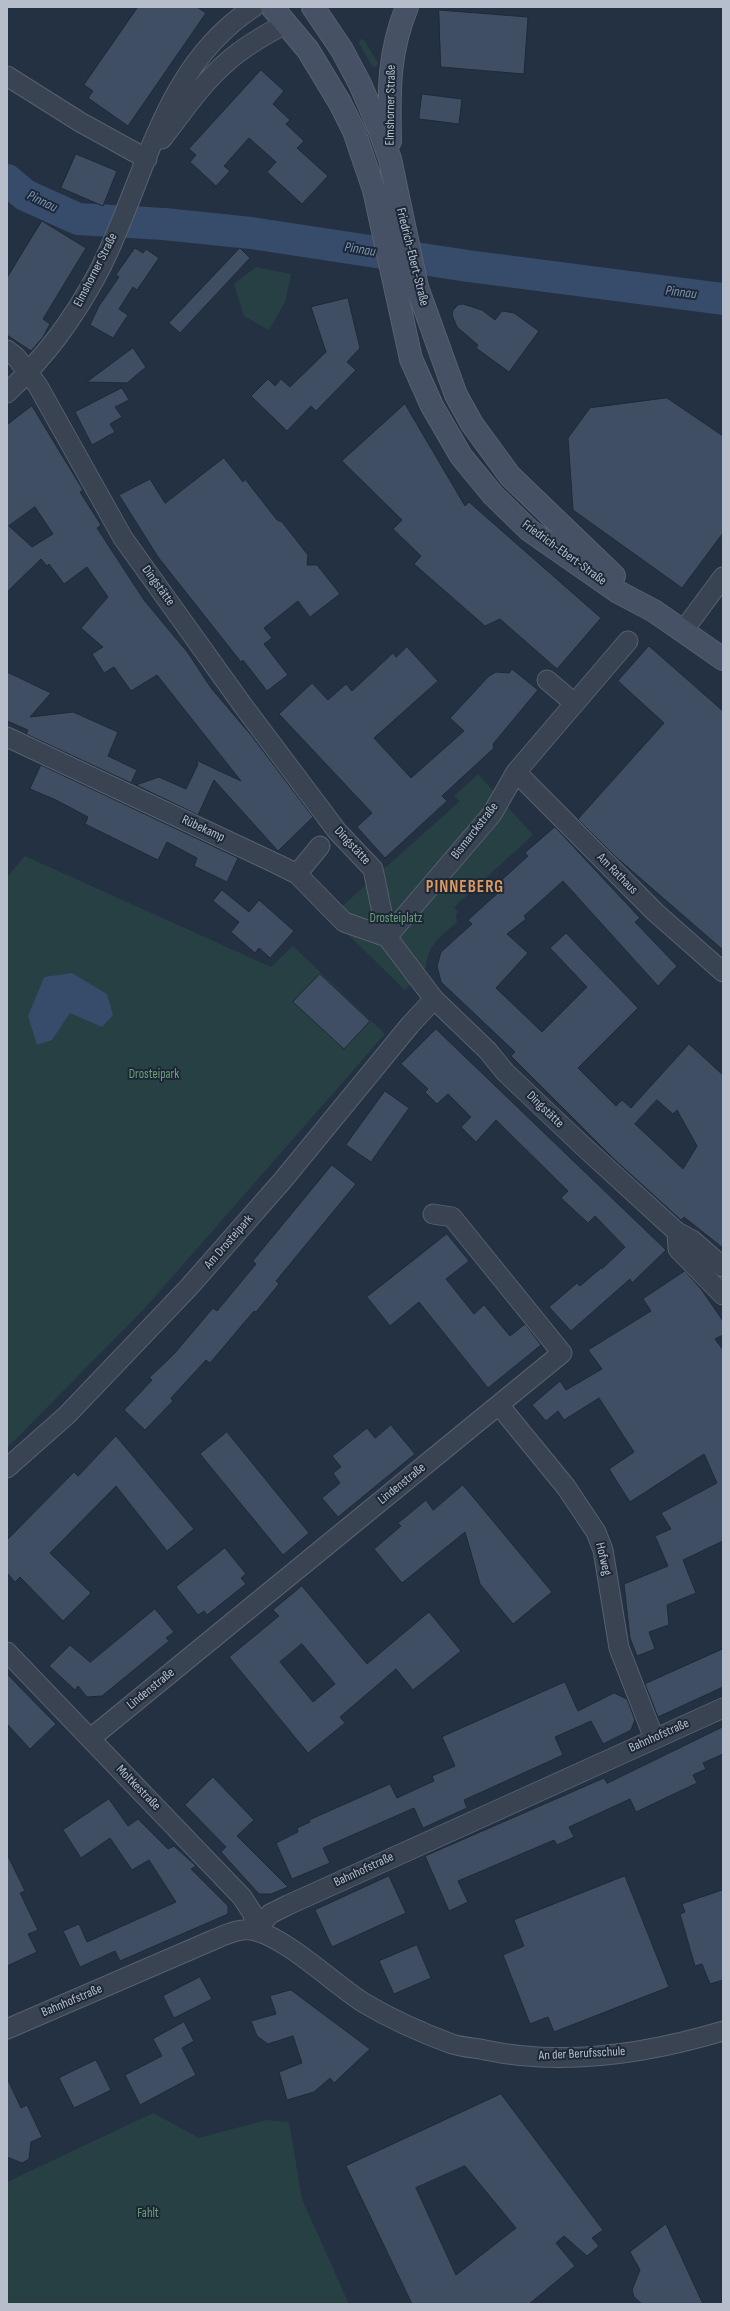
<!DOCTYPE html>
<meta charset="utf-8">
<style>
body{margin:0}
#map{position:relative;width:730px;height:2311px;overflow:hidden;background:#243143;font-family:"Sofia Sans Condensed",sans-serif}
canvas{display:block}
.frame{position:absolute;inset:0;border:8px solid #b6becc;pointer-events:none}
</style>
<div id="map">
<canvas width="730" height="2311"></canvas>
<div class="frame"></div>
</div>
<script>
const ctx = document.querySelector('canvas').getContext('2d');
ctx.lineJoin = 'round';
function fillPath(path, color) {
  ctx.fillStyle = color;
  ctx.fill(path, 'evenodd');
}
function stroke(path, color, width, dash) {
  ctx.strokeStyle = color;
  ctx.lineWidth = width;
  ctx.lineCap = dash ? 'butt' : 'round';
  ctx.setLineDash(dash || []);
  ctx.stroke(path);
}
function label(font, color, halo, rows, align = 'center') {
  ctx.font = font + ' "Sofia Sans Condensed",sans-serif';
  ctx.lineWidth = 4;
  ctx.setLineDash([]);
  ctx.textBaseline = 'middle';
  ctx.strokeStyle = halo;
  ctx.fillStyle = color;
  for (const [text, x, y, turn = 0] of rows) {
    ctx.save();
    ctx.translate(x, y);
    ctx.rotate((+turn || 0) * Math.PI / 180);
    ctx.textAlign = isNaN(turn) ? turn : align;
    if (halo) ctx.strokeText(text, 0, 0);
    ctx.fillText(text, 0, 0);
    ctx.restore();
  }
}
const green = new Path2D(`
 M 360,39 L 364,40 L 378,63 L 376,67 L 372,66 L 359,43 Z
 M 256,267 L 291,274 L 285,302 L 269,330 L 244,316 L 234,284 Z
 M 478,774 L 533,835 L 454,907 L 458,912 L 456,915 L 457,922 C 441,936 428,944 426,967 L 405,990 L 330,917 L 460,801 L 454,796 Z
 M 25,856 L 271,967 L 293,946 L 385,1034 L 145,1308 L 7,1448 L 7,877 Z
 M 153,2113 L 199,2138 L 266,2120 L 289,2122 L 302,2199 L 349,2304 L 7,2304 L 7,2182 Z`);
const water = new Path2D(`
 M 72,973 L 107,994 L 113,1015 L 102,1027 L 70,1013 L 52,1040 L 37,1045 L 28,1016 L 44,977 Z`);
const river = new Path2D(`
 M 7,180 L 25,195 L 78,219 L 164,224 L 251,233 L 468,266 L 723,299`);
const building = new Path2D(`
 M 138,7 L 197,7 L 206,13 L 128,126 L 88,98 L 93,91 L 84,85 Z
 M 439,10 L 528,17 L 524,74 L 441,67 Z
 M 261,70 L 284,91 L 273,104 L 290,120 L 286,124 L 304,141 L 297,148 L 328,176 L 302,204 L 267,172 L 276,162 L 249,138 L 224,166 L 230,171 L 216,186 L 190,162 L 196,155 L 189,149 Z
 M 422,94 L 462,99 L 459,124 L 419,119 Z
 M 76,154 L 117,171 L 103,206 L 61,188 Z
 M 42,221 L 86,248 L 43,319 L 50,324 L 43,337 L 31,351 L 7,335 L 7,278 Z
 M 135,248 L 143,253 L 146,249 L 159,258 L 137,290 L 133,287 L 119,309 L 128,315 L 113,338 L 90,325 L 99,306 L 119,277 L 116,275 Z
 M 240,248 L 250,258 L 180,333 L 169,323 Z
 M 348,298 L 360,348 L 347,362 L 356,370 L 316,411 L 311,406 L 287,431 L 251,396 L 268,379 L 275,386 L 281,379 L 290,387 L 326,352 L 311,307 Z
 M 463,304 L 482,310 L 495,320 L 502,311 L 514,313 L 539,331 L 509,372 L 476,348 L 478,345 L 457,327 L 452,315 L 453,310 L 458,305 Z
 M 133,348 L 146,367 L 127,383 L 87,382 Z
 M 122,388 L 129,400 L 115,407 L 122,417 L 110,424 L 115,432 L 92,445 L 75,412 Z
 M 667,398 L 723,436 L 723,533 L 682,588 L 573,510 L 568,438 L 590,408 Z
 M 405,404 L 465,506 L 469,502 L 601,618 L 557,669 L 500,619 L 485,626 L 414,564 L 421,556 L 393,529 L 402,520 L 342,461 Z
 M 32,406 L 83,490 L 80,492 L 101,525 L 97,528 L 144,600 L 188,653 L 211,688 L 251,735 L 313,817 L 278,851 L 214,780 L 198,815 L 136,785 L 159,777 L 186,789 L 198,764 L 196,760 L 241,781 L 157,675 L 131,691 L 114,667 L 104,673 L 92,654 L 103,647 L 81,628 L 108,597 L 87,567 L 64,584 L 49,564 L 47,566 L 41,559 L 7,592 L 7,425 ZM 35,507 L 53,534 L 32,547 L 9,526 Z
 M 224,458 L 243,482 L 245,479 L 277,520 L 282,522 L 308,555 L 307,565 L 317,565 L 340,594 L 310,617 L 298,601 L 264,628 L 272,638 L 264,644 L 288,675 L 267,691 L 243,660 L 241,662 L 158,557 L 119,495 L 150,479 L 165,503 Z
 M 649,646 L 723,711 L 723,950 L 616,857 L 578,819 L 664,723 L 618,681 Z
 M 407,647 L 438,681 L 374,738 L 411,778 L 464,731 L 450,718 L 489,676 L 496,672 L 509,673 L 512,669 L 538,690 L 493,744 L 494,748 L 442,796 L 447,801 L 385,858 L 357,827 L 372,813 L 279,714 L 312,683 L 328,700 L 346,684 L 352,691 L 393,653 L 396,657 Z
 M 7,672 L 51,693 L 30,717 L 73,712 L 118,732 L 108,756 L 137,770 L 131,783 L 26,734 L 28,730 L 7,721 Z
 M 41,765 L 238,858 L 227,882 L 194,866 L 197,858 L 167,842 L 158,860 L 85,824 L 88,817 L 56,800 L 30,789 Z
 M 555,827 L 640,918 L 635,922 L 677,966 L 658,986 L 563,881 L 524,916 L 526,919 L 507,934 L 528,953 L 496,988 L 542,1032 L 587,987 L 550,948 L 566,933 L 638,1008 L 578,1068 L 616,1106 L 622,1100 L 631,1108 L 689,1044 L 723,1075 L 723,1248 L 684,1217 L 681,1220 L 614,1159 L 511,1056 L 515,1052 L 441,982 L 437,966 L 441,952 L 472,924 L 468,920 L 500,891 L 495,886 L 528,856 L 525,853 ZM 657,1100 L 673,1114 L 677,1110 L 697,1146 L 683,1169 L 635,1124 Z
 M 222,890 L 249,912 L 259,900 L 294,931 L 270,958 L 259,948 L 255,953 L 231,932 L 239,922 L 213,901 Z
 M 320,974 L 370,1021 L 344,1049 L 293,1002 Z
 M 436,1029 L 666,1250 L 632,1283 L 630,1279 L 571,1331 L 549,1307 L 577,1283 L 580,1286 L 601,1268 L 602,1269 L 625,1247 L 595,1216 L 588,1223 L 561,1198 L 568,1191 L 496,1120 L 476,1142 L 461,1127 L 471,1117 L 448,1094 L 437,1104 L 425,1092 L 428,1089 L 401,1064 Z
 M 385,1091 L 409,1108 L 371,1162 L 346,1145 Z
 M 332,1165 L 356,1184 L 276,1281 L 279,1284 L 256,1312 L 254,1311 L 210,1363 L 206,1360 L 171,1398 L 173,1401 L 145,1430 L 124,1410 L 152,1380 L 149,1378 L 174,1354 L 213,1308 L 217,1311 L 256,1264 L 253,1261 Z
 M 447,1234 L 469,1261 L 446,1279 L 474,1314 L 484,1305 L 510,1336 L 525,1324 L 541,1345 L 488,1388 L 419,1302 L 390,1326 L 367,1297 Z
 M 685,1271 L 701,1289 L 723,1321 L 723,1335 L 715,1339 L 723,1350 L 723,1541 L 683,1560 L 696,1593 L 667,1605 L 669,1625 L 649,1632 L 655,1649 L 637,1656 L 630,1638 L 624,1584 L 668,1566 L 655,1536 L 671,1529 L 661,1513 L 717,1483 L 704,1454 L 630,1502 L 609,1469 L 634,1452 L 599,1398 L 564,1420 L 558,1411 L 546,1421 L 532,1405 L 560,1381 L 566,1390 L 602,1369 L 588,1350 L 651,1311 L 643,1299 Z
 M 391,1425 L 415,1454 L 338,1517 L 322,1498 L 340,1483 L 333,1473 L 341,1467 L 332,1456 L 367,1428 L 375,1438 Z
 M 227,1432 L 309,1533 L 283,1555 L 200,1454 Z
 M 116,1436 L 194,1529 L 167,1551 L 116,1486 L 50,1553 L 91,1593 L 63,1621 L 20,1577 L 15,1582 L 7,1573 L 7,1540 L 74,1472 L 78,1476 Z
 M 463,1485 L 552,1592 L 513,1624 L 480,1584 L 465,1532 L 402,1583 L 374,1549 L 401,1526 L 398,1523 L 426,1500 L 433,1510 Z
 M 225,1548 L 246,1574 L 241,1578 L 246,1584 L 207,1615 L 204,1611 L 198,1615 L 176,1587 Z
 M 302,1586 L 367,1664 L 429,1612 L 461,1651 L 413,1690 L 396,1669 L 340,1717 L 345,1723 L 308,1753 L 229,1657 L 279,1616 L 273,1610 ZM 302,1644 L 335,1684 L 313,1702 L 280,1662 Z
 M 155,1609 L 174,1632 L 166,1638 L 169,1641 L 102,1696 L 87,1697 L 78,1686 L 75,1690 L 49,1666 L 70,1645 L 90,1662 Z
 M 723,1649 L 723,1687 L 658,1717 L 645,1684 Z
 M 7,1674 L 56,1724 L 30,1749 L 7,1724 Z
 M 565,1682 L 578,1711 L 614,1693 L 627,1699 L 635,1720 L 631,1730 L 603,1744 L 591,1721 L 555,1737 L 563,1755 L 464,1800 L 467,1808 L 423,1828 L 414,1808 L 323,1848 L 330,1863 L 292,1879 L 276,1843 L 298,1832 L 297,1828 L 310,1822 L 309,1820 L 390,1784 L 397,1798 L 434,1781 L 432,1776 L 455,1766 L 442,1737 Z
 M 723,1727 L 723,1754 L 703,1763 L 706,1769 L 693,1775 L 697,1783 L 636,1812 L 630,1799 L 569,1827 L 574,1837 L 557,1845 L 554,1840 L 458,1881 L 468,1902 L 449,1911 L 425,1856 L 604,1778 L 607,1783 Z
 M 213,1777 L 254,1820 L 237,1836 L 288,1887 L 271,1894 L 259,1894 L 221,1852 L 226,1847 L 185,1805 Z
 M 109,1799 L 128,1826 L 138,1819 L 168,1849 L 174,1846 L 196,1866 L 191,1869 L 228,1906 L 228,1914 L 120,1961 L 115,1951 L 80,1967 L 63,1931 L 79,1924 L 87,1942 L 176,1902 L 149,1860 L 132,1870 L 110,1838 L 81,1858 L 63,1830 Z
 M 7,1854 L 25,1891 L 20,1893 L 38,1930 L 28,1934 L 37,1952 L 7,1966 Z
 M 389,1876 L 406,1913 L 332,1947 L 315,1910 Z
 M 625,1876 L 669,1987 L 554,2032 L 548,2017 L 530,2024 L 503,1955 L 524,1946 L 514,1920 Z
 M 723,1890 L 723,1980 L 710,1984 L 702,1964 L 695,1966 L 680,1914 L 685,1912 L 682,1904 Z
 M 417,1945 L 431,1978 L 394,1994 L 379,1961 Z
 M 200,1977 L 212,1999 L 174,2018 L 163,1996 Z
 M 291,1990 L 370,2049 L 334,2083 L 330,2078 L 314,2092 L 287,2100 L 279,2072 L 302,2063 L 293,2036 L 268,2044 L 257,2036 L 251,2021 L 276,2014 L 270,1996 Z
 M 184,2022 L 194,2041 L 182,2048 L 196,2075 L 140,2105 L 125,2075 L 162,2056 L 153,2039 Z
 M 96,2060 L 111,2090 L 74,2108 L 59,2078 Z
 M 7,2078 L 21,2108 L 27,2105 L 42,2137 L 31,2142 L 29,2159 L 22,2163 L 7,2157 Z
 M 501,2094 L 603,2230 L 592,2238 L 599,2246 L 587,2256 L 564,2236 L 556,2243 L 575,2266 L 529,2304 L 412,2304 L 346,2166 ZM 465,2166 L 516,2228 L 456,2275 L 416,2188 Z
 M 666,2224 L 703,2304 L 642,2304 L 634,2297 L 632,2290 L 640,2270 L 630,2252 Z`);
const street = new Path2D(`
 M 7,76 L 80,122 L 147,159
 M 162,139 C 183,112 202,83 228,61 C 245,46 266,34 287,23
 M 7,350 L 16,357 L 38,386 L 123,538 L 244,707 L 337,831 L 373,869 L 387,937 L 434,999 L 488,1051 L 505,1072 L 584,1147 L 677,1232 L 692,1240 L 723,1267
 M 7,393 C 46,356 72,321 98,273 C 146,181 160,68 254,7
 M 683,631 L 723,577
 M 547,680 L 574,703
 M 7,737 L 277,864 L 297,874 L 344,922 L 387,937
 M 516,772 L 655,912 L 723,972
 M 297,874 L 320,846
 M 387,937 L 492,814 L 516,772 L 628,641
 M 677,1232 L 678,1249 L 723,1295
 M 499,1405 L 566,1487 L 596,1532 L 603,1550 L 619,1648 L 654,1738
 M 7,1468 L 67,1415 L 190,1286 L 283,1180 L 410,1025 L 434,999
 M 7,1652 L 242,1897 L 253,1914 L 255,1931
 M 91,1738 L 562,1353 L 452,1217 L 433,1214
 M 255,1931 L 270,1914 L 288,1905 L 723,1708
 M 7,2029 L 213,1940 C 227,1934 241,1927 256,1931 C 289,1940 334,1984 364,2003 C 391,2019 422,2033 452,2044 C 462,2047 474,2048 485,2050 C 564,2067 646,2054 723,2031`);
const secondary = new Path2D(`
 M 272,7 L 308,50 L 340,103 L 354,131 L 374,190 L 411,359 L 432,406 L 461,456 L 493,495 L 529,530 L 618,592 L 654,611 L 723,659
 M 313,7 L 342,50 L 360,84 L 377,123 L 390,159 L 417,287 L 456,395 L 472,424 L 510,476 L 614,576
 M 390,141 C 389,92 388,53 407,7`);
const streetNames = [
 ["Elmshorner Straße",391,105,-89],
 ["Friedrich-Ebert-Straße",412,257,76],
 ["Elmshorner Straße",96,270,-63],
 ["Friedrich-Ebert-Straße",564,553,36],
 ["Dingstätte",158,586,54],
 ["Rübekamp",203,829,25],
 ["Bismarckstraße",475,831,-52],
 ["Dingstätte",352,846,47],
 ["Am Rathaus",617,874,45],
 ["Dingstätte",545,1110,44],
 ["Am Drosteipark",229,1242,-49],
 ["Lindenstraße",402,1484,-39],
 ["Hofweg",603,1559,77],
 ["Lindenstraße",151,1689,-39],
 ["Bahnhofstraße",659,1736,-24],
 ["Moltkestraße",138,1788,46],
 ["Bahnhofstraße",364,1870,-25],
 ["Bahnhofstraße",72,2001,-23],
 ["An der Berufsschule",582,2054,-3]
];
const parkNames = [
 ["Drosteiplatz",396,919],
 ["Drosteipark",154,1075],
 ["Fahlt",148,2214]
];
const waterNames = [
 ["Pinnau",42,202,26],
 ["Pinnau",360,250,9],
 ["Pinnau",681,293,7]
];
const districtNames = [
 ["PINNEBERG",465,888]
];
fillPath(green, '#264043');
fillPath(water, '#374b6b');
stroke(river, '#374b6b', 32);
fillPath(building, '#404e63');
stroke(building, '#1f2a39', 1);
stroke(street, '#57616f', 21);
stroke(secondary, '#57616f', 24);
stroke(street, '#394352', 19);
stroke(secondary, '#465165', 22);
label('13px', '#b6becc', '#1d2837', streetNames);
label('13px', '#6b9f78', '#1d2837', parkNames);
label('italic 14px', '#7c93b5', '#1d2837', waterNames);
ctx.letterSpacing = '1px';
label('bold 17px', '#dc9860', '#1d2837', districtNames);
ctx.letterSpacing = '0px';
</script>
